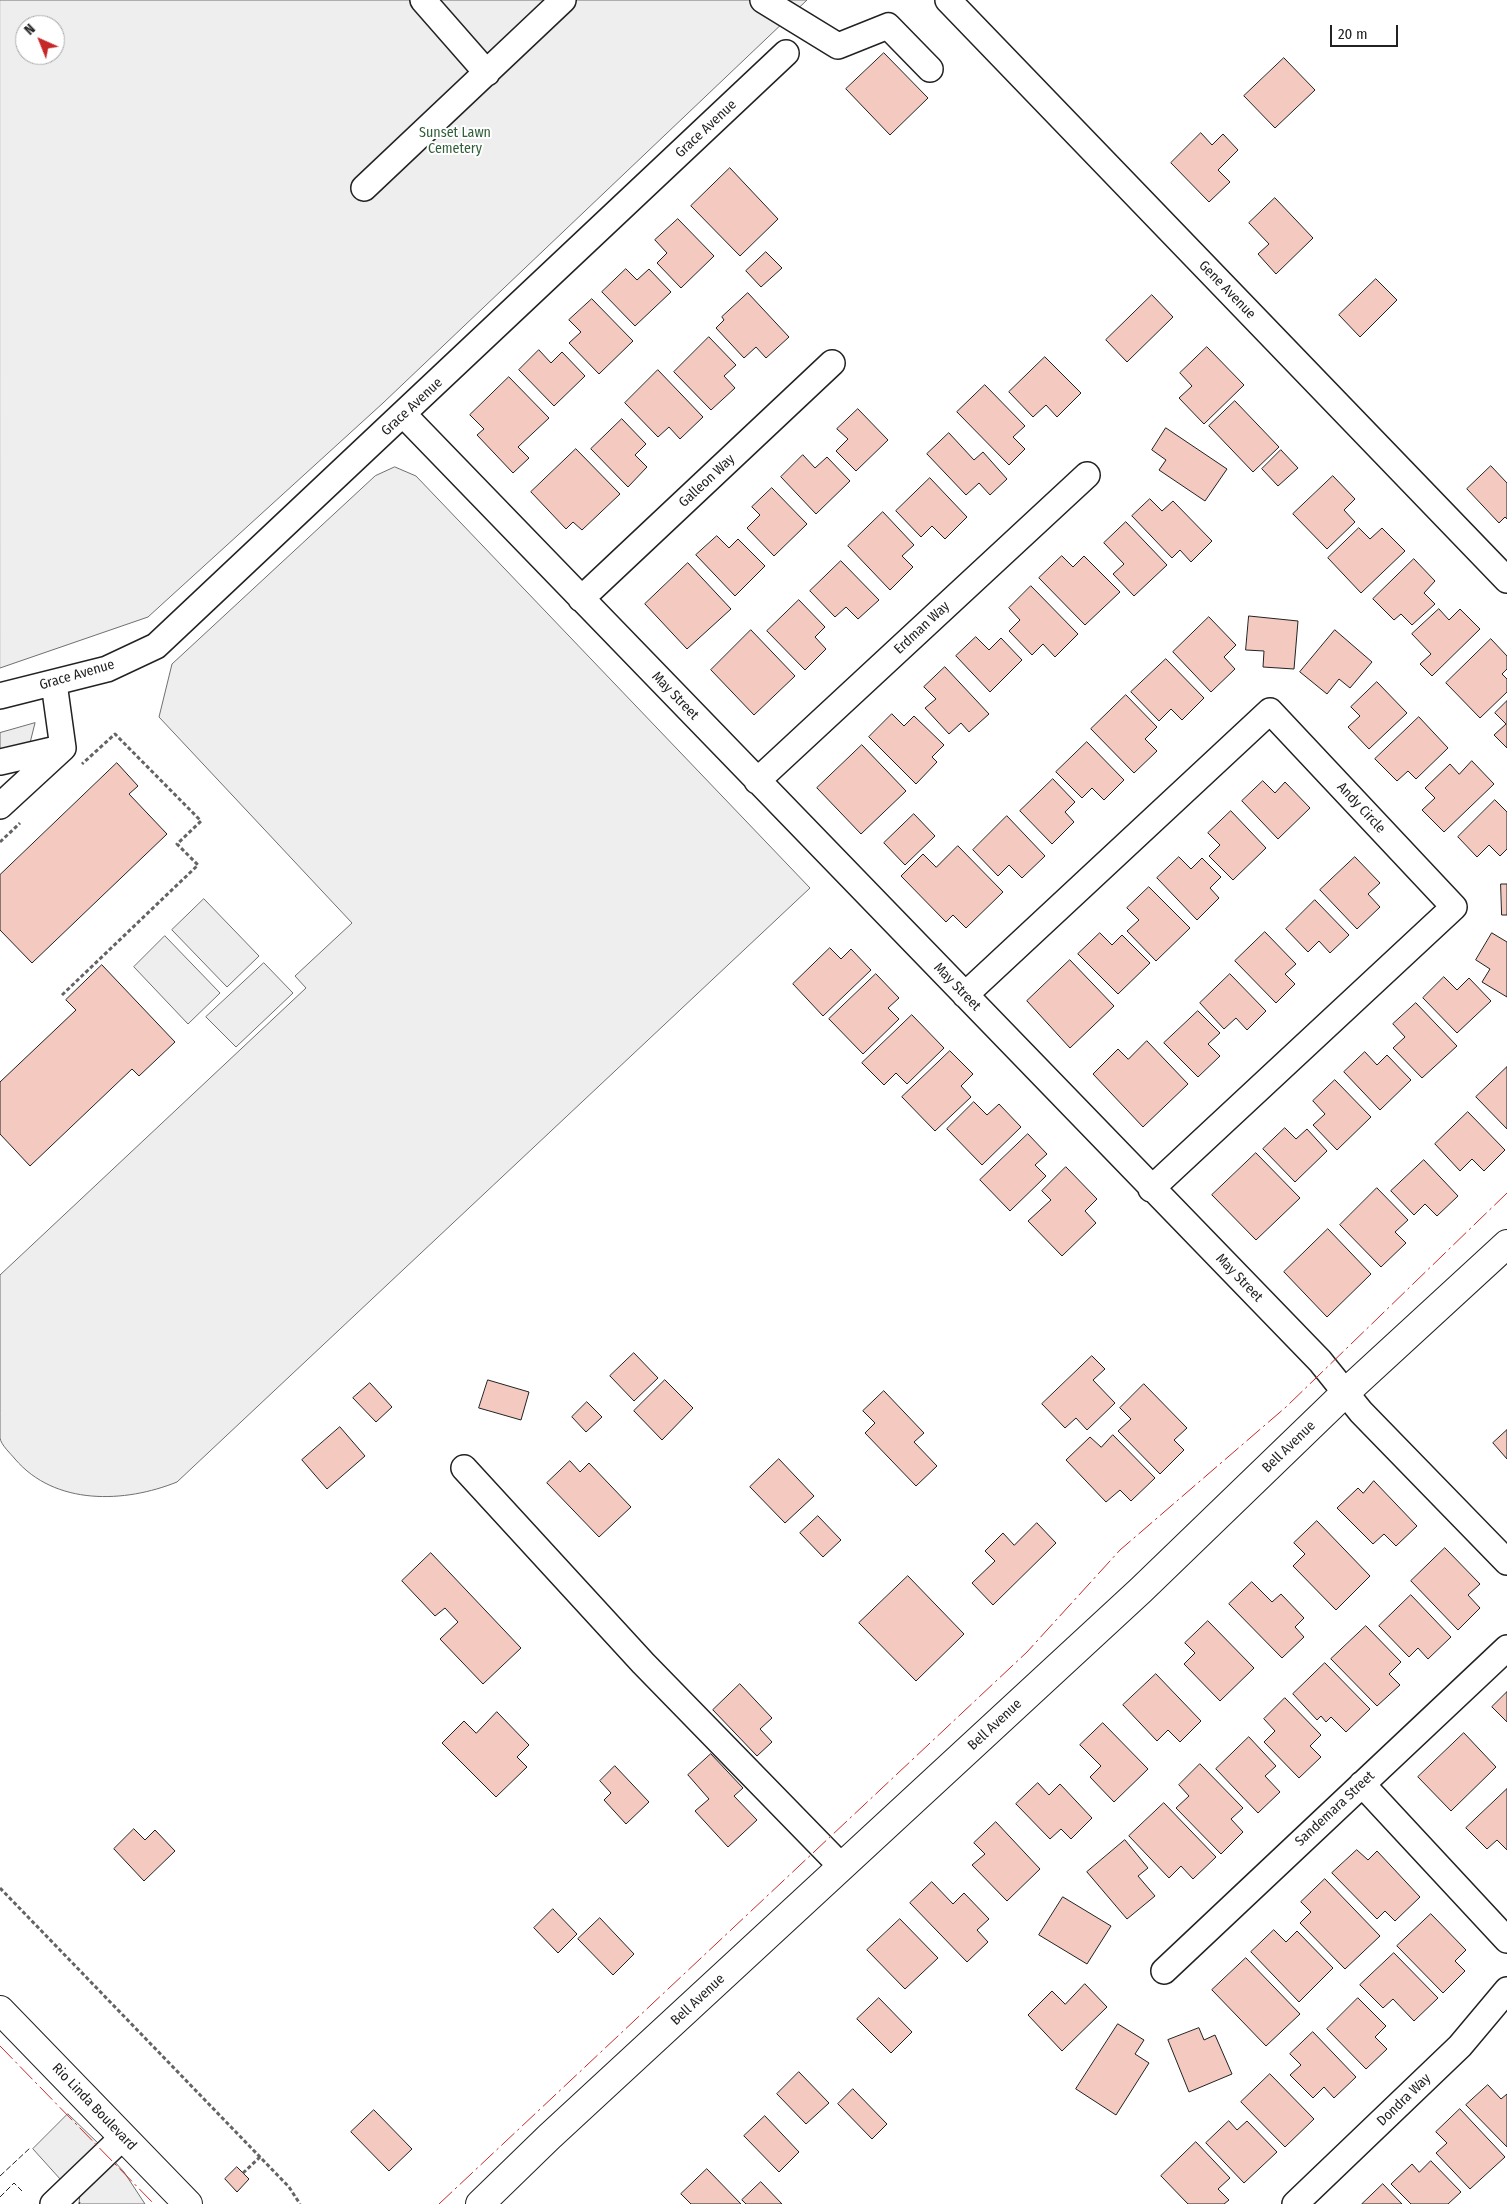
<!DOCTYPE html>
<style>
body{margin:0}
#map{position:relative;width:1507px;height:2204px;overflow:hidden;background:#fff;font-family:"Fira Sans Condensed",sans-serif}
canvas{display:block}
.north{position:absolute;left:15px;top:15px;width:50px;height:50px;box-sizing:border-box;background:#fff;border:1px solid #a7a7a7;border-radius:50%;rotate:316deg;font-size:14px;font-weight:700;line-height:20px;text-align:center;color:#222}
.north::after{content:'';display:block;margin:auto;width:18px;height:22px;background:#c62828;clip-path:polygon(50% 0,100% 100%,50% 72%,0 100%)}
.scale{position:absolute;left:1330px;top:25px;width:68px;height:22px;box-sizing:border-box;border:2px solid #222;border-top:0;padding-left:6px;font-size:15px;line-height:18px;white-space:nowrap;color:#222;-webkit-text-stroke:4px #fff;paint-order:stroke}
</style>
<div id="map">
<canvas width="1507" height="2204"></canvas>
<div class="north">N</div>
<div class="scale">20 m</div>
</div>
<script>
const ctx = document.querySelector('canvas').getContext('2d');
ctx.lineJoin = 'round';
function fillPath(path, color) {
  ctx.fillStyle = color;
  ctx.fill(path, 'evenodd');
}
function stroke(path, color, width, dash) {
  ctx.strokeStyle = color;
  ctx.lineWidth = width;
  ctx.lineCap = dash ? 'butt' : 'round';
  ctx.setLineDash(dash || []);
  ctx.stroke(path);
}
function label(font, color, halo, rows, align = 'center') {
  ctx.font = font + ' "Fira Sans Condensed",sans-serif';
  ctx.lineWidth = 4;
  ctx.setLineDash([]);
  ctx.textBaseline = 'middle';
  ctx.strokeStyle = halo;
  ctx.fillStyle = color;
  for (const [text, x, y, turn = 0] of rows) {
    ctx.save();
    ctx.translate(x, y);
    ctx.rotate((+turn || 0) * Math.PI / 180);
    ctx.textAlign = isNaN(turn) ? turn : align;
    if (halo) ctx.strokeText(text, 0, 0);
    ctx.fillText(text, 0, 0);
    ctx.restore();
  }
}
const green = new Path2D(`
 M 0,0 L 807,0 L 383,403 L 148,617 L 0,668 ZM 25,25 L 55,25 L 55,55 L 25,55 Z
 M 395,467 L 416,476 L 810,888 L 177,1482 C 125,1503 55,1506 15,1459 C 11,1454 1,1445 0,1438 C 0,1423 0,1404 0,1389 C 0,1351 0,1313 0,1275 L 306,988 L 295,976 L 352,923 L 159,717 L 172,664 L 375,476 Z
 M 204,899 L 259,956 L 227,987 L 172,930 Z
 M 165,936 L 220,993 L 188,1024 L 134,967 Z
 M 264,963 L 293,993 L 236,1047 L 206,1017 Z
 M 68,2114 L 100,2145 L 61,2180 L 33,2149 Z
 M 114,2161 L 124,2172 L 145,2204 L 79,2204 L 80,2192 Z`);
const parking = new Path2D(`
 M 35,723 L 29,747 L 0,774 L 0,733 Z`);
const building = new Path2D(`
 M 884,53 L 928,98 L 890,135 L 846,89 Z
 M 1284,58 L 1315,90 L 1275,128 L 1244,96 Z
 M 1201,133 L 1212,145 L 1223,134 L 1238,150 L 1218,170 L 1230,182 L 1209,202 L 1171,163 Z
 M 730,168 L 778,219 L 740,256 L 691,206 Z
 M 1275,198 L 1313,238 L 1276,274 L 1258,254 L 1269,244 L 1249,223 Z
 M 678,219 L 714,256 L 681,288 L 657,263 L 667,253 L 655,240 Z
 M 766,252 L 782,268 L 761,287 L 746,271 Z
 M 626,269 L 637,280 L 649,269 L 671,292 L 635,326 L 602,292 Z
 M 1376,279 L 1397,300 L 1360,337 L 1339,315 Z
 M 748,293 L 789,337 L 766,358 L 756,347 L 744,358 L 716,328 L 724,320 L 722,317 Z
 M 1152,295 L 1173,317 L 1127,362 L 1106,340 Z
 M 592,299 L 633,341 L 599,374 L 569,343 L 581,332 L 569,320 Z
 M 709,337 L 736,365 L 724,376 L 735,388 L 711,410 L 674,372 Z
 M 1207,347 L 1244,385 L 1204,424 L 1179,398 L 1192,386 L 1180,373 Z
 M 539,350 L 551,363 L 562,352 L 585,376 L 554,406 L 519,370 Z
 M 1045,357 L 1081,393 L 1057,417 L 1046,405 L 1033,417 L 1009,392 Z
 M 658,370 L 703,417 L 680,439 L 669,427 L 658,437 L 625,403 Z
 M 509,377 L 549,418 L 518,447 L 529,458 L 513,473 L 477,435 L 484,429 L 470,415 Z
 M 985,385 L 1025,426 L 1013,437 L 1025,449 L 1009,465 L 957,412 Z
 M 1235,401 L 1279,447 L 1253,472 L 1209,426 Z
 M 858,409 L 888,440 L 856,471 L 836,451 L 848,439 L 837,429 Z
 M 622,419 L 646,444 L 635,455 L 647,467 L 628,487 L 591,449 Z
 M 1166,428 L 1227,469 L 1205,501 L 1159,470 L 1166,460 L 1152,450 Z
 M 949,433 L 974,460 L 983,452 L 1007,479 L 990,495 L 979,483 L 966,495 L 927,454 Z
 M 576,449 L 620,494 L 582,530 L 573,522 L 566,529 L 531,492 Z
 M 1281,450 L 1298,468 L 1278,486 L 1262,469 Z
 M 803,455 L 815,468 L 827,457 L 850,481 L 816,514 L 781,477 Z
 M 1491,466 L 1507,483 L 1507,519 L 1505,517 L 1499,523 L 1467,489 Z
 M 1333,476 L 1355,499 L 1344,510 L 1355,522 L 1327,549 L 1293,514 Z
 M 930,478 L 967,517 L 945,539 L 932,526 L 921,537 L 896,511 Z
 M 772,488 L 807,524 L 774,556 L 747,528 L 760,515 L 752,507 Z
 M 1150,499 L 1162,511 L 1173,501 L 1212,541 L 1191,562 L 1180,550 L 1172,558 L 1132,516 Z
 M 883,512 L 914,545 L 902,556 L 913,567 L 890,590 L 848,546 Z
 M 1126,522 L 1167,565 L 1134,596 L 1113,574 L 1124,564 L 1104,543 Z
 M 1359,528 L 1370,539 L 1382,528 L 1405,551 L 1361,593 L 1328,558 Z
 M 717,536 L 729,548 L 738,539 L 765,566 L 735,596 L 696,555 Z
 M 1062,556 L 1073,567 L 1084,556 L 1120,592 L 1085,625 L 1039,578 Z
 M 1414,559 L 1435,581 L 1424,593 L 1435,604 L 1412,625 L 1401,614 L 1394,620 L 1373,599 Z
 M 841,561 L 879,600 L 858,619 L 846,607 L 835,617 L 810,591 Z
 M 688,563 L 731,609 L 687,649 L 645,604 Z
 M 1031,586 L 1078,634 L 1055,657 L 1043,644 L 1032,655 L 1009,631 L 1020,620 L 1009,608 Z
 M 799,600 L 825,627 L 815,637 L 826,649 L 805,670 L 767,631 Z
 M 1439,609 L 1449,620 L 1460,609 L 1480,629 L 1432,676 L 1420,664 L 1431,654 L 1412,634 Z
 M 1249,616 L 1298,621 L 1294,669 L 1263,667 L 1264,651 L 1246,650 Z
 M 1209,617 L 1236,645 L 1224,657 L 1235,669 L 1211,692 L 1173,652 Z
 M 751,630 L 795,676 L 754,715 L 711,670 Z
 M 1335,630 L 1372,662 L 1350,688 L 1339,679 L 1327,694 L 1300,672 Z
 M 976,637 L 989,650 L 1001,638 L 1022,660 L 990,692 L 956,656 Z
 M 1491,639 L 1507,656 L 1507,669 L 1502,674 L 1507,679 L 1507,692 L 1480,718 L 1446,683 Z
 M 1166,659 L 1204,698 L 1182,720 L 1171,709 L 1159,721 L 1131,692 Z
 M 945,667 L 989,714 L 969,732 L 961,723 L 949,734 L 925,708 L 936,699 L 924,687 Z
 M 1377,682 L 1407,713 L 1369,749 L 1348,727 L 1360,716 L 1351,707 Z
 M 1126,695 L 1157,727 L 1145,739 L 1157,751 L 1134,773 L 1091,729 Z
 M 1507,701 L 1507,748 L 1494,735 L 1506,724 L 1495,713 Z
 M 892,714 L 904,726 L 914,716 L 944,745 L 932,757 L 937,762 L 916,784 L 869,737 Z
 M 1419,717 L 1448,748 L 1416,779 L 1408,771 L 1397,781 L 1375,759 Z
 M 1087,742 L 1124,780 L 1104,800 L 1092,788 L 1082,798 L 1056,772 Z
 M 862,745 L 906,791 L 861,834 L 817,788 Z
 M 1472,761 L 1494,784 L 1444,832 L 1422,810 L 1435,798 L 1425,788 L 1450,764 L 1459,774 Z
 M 117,763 L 138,786 L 129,794 L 167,834 L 32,963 L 0,930 L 0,875 Z
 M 1053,779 L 1075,802 L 1065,812 L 1074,822 L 1052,844 L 1020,811 Z
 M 1263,781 L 1275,793 L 1285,782 L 1310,808 L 1278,839 L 1242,801 Z
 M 1495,800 L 1507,812 L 1507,849 L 1500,856 L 1489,845 L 1477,857 L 1458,837 Z
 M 1231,811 L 1266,848 L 1233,880 L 1209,856 L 1220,845 L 1208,833 Z
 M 914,814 L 935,836 L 905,865 L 884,843 Z
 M 1007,816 L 1045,856 L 1022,878 L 1009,865 L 998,876 L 973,850 Z
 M 958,846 L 1003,892 L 966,928 L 953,915 L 946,922 L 901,876 L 923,854 L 936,867 Z
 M 1179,857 L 1191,869 L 1202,858 L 1221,877 L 1210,888 L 1219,898 L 1197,920 L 1157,878 Z
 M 1355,857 L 1380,883 L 1368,894 L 1380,907 L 1357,929 L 1320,890 Z
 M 1501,884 L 1507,884 L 1507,915 L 1502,915 Z
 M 1149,887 L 1190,928 L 1156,961 L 1127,931 L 1139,920 L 1127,908 Z
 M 1315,900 L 1349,935 L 1330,953 L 1319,941 L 1308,952 L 1286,929 Z
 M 1265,932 L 1296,964 L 1285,974 L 1295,984 L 1276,1003 L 1235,961 Z
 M 1100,933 L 1112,945 L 1122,935 L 1150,963 L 1118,994 L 1078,954 Z
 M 1492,933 L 1507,942 L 1507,997 L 1482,982 L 1490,969 L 1476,960 Z
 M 830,948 L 841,959 L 851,949 L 871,970 L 823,1016 L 793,984 Z
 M 1070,960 L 1114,1006 L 1070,1048 L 1027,1001 Z
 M 102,965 L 175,1042 L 139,1076 L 132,1069 L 30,1166 L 0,1134 L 0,1082 L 76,1010 L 66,1000 Z
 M 876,974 L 899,998 L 888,1008 L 899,1019 L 863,1054 L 829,1019 Z
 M 1230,974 L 1266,1011 L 1247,1030 L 1236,1018 L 1224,1029 L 1200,1003 Z
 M 1444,977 L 1457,990 L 1469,978 L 1491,1001 L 1457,1033 L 1423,998 Z
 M 1416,1003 L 1457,1046 L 1422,1078 L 1393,1048 L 1405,1037 L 1393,1024 Z
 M 1198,1011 L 1220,1033 L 1208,1044 L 1220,1056 L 1198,1077 L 1164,1043 Z
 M 912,1015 L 944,1048 L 907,1084 L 896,1073 L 884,1085 L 862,1063 Z
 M 1147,1041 L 1188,1084 L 1143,1127 L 1093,1074 L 1118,1049 L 1128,1059 Z
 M 950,1051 L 973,1074 L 961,1086 L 971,1097 L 935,1131 L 902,1097 Z
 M 1365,1052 L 1377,1065 L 1387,1055 L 1411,1080 L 1380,1110 L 1344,1072 Z
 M 1507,1067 L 1507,1129 L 1476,1097 Z
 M 1335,1080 L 1371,1117 L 1337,1150 L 1313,1125 L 1325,1114 L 1313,1101 Z
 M 974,1102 L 987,1115 L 999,1104 L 1021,1127 L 982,1165 L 947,1129 Z
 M 1468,1112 L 1505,1150 L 1484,1171 L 1472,1159 L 1460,1171 L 1435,1144 Z
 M 1285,1128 L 1296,1139 L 1307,1129 L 1327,1151 L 1295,1182 L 1263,1149 Z
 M 1028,1134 L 1047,1154 L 1035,1165 L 1046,1176 L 1010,1211 L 980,1180 Z
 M 1256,1153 L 1300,1198 L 1256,1240 L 1212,1195 Z
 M 1424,1160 L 1458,1196 L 1437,1216 L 1425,1204 L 1414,1215 L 1391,1191 Z
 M 1066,1167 L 1097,1199 L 1085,1211 L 1096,1223 L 1062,1256 L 1028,1221 L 1051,1200 L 1042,1191 Z
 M 1377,1188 L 1408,1220 L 1395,1232 L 1406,1243 L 1381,1267 L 1340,1225 Z
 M 1328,1229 L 1371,1274 L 1327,1317 L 1284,1272 Z
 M 634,1353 L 658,1378 L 634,1401 L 610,1376 Z
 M 1092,1356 L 1105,1369 L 1093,1380 L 1115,1403 L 1087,1430 L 1076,1418 L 1065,1428 L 1042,1404 Z
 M 488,1380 L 529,1392 L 521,1420 L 479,1408 Z
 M 665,1380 L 693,1408 L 662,1440 L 634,1411 Z
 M 370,1383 L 392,1407 L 376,1422 L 353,1398 Z
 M 1144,1384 L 1187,1428 L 1174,1440 L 1184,1450 L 1160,1474 L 1118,1431 L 1131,1419 L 1120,1408 Z
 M 884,1391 L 924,1433 L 914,1442 L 937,1466 L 916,1486 L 865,1433 L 875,1423 L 863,1411 Z
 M 587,1402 L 602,1417 L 586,1432 L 572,1417 Z
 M 340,1427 L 365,1456 L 327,1489 L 302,1460 Z
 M 1507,1430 L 1507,1459 L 1493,1443 Z
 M 1113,1435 L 1155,1478 L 1131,1501 L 1120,1490 L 1106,1502 L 1066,1460 L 1090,1437 L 1101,1447 Z
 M 779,1459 L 814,1496 L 785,1523 L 750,1487 Z
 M 570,1461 L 580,1472 L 589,1463 L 631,1507 L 599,1537 L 547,1483 Z
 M 1374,1481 L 1417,1526 L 1396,1546 L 1384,1534 L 1373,1544 L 1337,1508 L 1358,1488 L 1363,1493 Z
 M 818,1516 L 841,1540 L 823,1557 L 800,1533 Z
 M 1317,1521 L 1370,1576 L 1336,1610 L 1293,1566 L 1305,1554 L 1294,1543 Z
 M 1037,1523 L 1056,1543 L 993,1605 L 972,1583 L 995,1561 L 985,1551 L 1003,1533 L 1014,1545 Z
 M 1445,1548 L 1480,1584 L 1468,1595 L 1480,1608 L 1458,1630 L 1411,1581 Z
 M 431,1553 L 521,1648 L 483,1684 L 440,1639 L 458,1622 L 445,1608 L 435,1616 L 402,1581 Z
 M 908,1576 L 964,1634 L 916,1681 L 859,1623 Z
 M 1252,1582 L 1272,1602 L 1281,1594 L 1304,1618 L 1295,1627 L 1304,1637 L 1282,1658 L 1229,1604 Z
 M 1411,1595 L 1451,1637 L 1428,1659 L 1418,1648 L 1409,1657 L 1379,1626 Z
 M 1208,1621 L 1254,1668 L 1220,1701 L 1184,1664 L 1195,1653 L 1185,1643 Z
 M 1366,1626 L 1401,1662 L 1389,1674 L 1400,1685 L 1377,1706 L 1331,1659 Z
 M 1325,1663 L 1370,1709 L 1346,1732 L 1331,1717 L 1326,1722 L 1321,1716 L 1317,1720 L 1293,1694 Z
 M 1156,1674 L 1201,1721 L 1180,1742 L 1168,1730 L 1157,1741 L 1123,1705 Z
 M 740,1684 L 772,1718 L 760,1729 L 772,1742 L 757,1756 L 713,1710 Z
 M 1507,1692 L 1507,1722 L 1492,1707 Z
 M 1285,1698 L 1321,1735 L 1310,1746 L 1321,1757 L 1299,1778 L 1264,1742 L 1275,1731 L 1264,1719 Z
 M 497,1712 L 529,1745 L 517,1757 L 527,1767 L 496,1797 L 442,1743 L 464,1721 L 476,1733 Z
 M 1103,1723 L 1148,1769 L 1114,1802 L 1090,1777 L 1101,1766 L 1080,1745 Z
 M 1464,1733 L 1496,1767 L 1451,1811 L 1418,1777 Z
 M 1249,1737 L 1276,1766 L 1265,1776 L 1280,1792 L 1258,1813 L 1216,1769 Z
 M 711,1754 L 743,1788 L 734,1796 L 757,1820 L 728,1847 L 695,1811 L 709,1799 L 688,1775 Z
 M 1200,1764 L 1243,1808 L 1231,1819 L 1243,1832 L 1221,1854 L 1176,1808 L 1189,1796 L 1179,1785 Z
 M 615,1766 L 649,1802 L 626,1824 L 604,1800 L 611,1793 L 600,1781 Z
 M 1038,1783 L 1049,1795 L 1060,1784 L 1092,1818 L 1071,1839 L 1061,1829 L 1050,1839 L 1016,1804 Z
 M 1507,1789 L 1507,1850 L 1497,1840 L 1487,1849 L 1466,1828 Z
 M 1164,1803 L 1216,1857 L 1193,1879 L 1181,1866 L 1169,1878 L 1129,1836 Z
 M 996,1822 L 1040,1869 L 1007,1901 L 972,1865 L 985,1854 L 974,1843 Z
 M 134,1829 L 145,1840 L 155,1830 L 175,1851 L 144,1881 L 114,1849 Z
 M 1125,1840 L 1148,1868 L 1138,1876 L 1155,1896 L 1127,1919 L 1087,1872 Z
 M 1357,1850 L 1368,1860 L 1377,1851 L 1420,1897 L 1395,1921 L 1385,1911 L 1377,1919 L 1332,1873 Z
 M 1325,1879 L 1380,1936 L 1345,1969 L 1300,1923 L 1311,1912 L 1301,1902 Z
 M 932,1882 L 953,1904 L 964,1893 L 989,1919 L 977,1930 L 988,1942 L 967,1962 L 910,1903 Z
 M 1063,1897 L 1111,1926 L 1087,1964 L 1039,1935 Z
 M 553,1909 L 577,1934 L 558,1953 L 534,1928 Z
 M 1431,1914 L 1466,1950 L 1455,1961 L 1465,1971 L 1443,1993 L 1397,1946 Z
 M 600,1918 L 634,1954 L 613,1975 L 578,1939 Z
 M 900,1919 L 938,1958 L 905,1989 L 867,1950 Z
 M 1274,1930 L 1286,1942 L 1297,1931 L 1333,1968 L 1299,2002 L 1251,1952 Z
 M 1394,1953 L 1438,1998 L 1414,2021 L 1393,1999 L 1383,2008 L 1360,1985 Z
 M 1246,1958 L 1300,2014 L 1266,2046 L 1212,1990 Z
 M 1085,1984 L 1107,2007 L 1062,2051 L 1028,2015 L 1052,1991 L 1065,2004 Z
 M 879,1998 L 912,2032 L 891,2053 L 857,2019 Z
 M 1358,1998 L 1386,2026 L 1375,2037 L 1387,2049 L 1366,2069 L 1327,2029 Z
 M 1118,2024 L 1144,2040 L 1135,2054 L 1149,2063 L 1116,2115 L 1076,2089 Z
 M 1199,2028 L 1204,2040 L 1215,2035 L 1232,2074 L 1189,2092 L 1168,2040 Z
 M 1313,2032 L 1356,2077 L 1334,2098 L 1324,2087 L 1313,2098 L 1290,2075 L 1301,2065 L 1290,2054 Z
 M 799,2072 L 829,2103 L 806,2124 L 777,2094 Z
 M 1270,2074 L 1314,2119 L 1285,2147 L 1241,2102 Z
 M 1488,2085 L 1501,2099 L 1507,2094 L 1507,2147 L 1466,2105 Z
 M 853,2089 L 887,2124 L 872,2139 L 838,2104 Z
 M 1460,2109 L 1505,2157 L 1470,2189 L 1436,2153 L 1447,2143 L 1436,2132 Z
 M 374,2110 L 412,2149 L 389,2171 L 351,2132 Z
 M 765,2116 L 799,2152 L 779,2172 L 744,2136 Z
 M 1229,2121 L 1237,2130 L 1247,2121 L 1277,2152 L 1244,2183 L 1206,2143 Z
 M 1196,2142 L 1230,2178 L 1218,2189 L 1229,2200 L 1224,2204 L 1188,2204 L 1161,2176 Z
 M 1431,2161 L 1461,2192 L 1448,2204 L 1411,2204 L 1391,2184 L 1412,2164 L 1419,2172 Z
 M 237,2167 L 249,2179 L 237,2192 L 225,2179 Z
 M 707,2169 L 741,2204 L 691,2204 L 681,2194 Z
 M 761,2182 L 782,2204 L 746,2204 L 742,2200 Z
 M 1383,2184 L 1402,2204 L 1362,2204 Z`);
const path = new Path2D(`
 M 0,842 L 20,823
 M 62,995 L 198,865 L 177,844 L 201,821 L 115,734 L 82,764
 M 0,1888 L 289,2187 L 300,2204
 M 243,2173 L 260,2157`);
const minor = new Path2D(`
 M 423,0 L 487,73
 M 763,0 L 838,46 L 888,26 L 930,69
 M 948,0 L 1507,580
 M 364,188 L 563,0
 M 404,415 L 1320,1361 L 1361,1412 L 1507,1562
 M 581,599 L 832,363
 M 0,696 L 107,669 L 156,646 L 786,53
 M 0,762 L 61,748
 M 757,781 L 1087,475
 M 0,806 L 63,748 L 54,683
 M 965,995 L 1270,711 L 1454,907 L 1151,1189
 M 464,1468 L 643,1663 L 841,1866
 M 1362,1784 L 1507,1940
 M 1164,1971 L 1507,1648
 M 53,2204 L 123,2137
 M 1295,2204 L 1460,2046 L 1507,1990`);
const major = new Path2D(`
 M 0,2010 L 188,2204
 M 480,2204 L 549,2137 L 1141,1590 L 1345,1393 L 1507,1244`);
const fence = new Path2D(`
 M 0,2176 L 30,2148
 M 0,2197 L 14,2183 L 22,2191
 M 79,2204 L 80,2202`);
const power = new Path2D(`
 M 0,2046 L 154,2204
 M 439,2204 L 1027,1652 L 1120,1550 L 1286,1407 L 1507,1193`);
const streetNames = [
 ["Grace Avenue",706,129,-43],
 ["Gene Avenue",1227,290,46],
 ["Grace Avenue",412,407,-43],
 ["Galleon Way",707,481,-43],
 ["Erdman Way",922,628,-43],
 ["Grace Avenue",77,675,-16],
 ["May Street",675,696,46],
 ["Andy Circle",1361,808,47],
 ["May Street",957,987,46],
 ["May Street",1239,1278,46],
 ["Bell Avenue",1289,1447,-44],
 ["Bell Avenue",995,1725,-43],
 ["Sandemara Street",1335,1809,-43],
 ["Bell Avenue",698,2000,-43],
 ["Dondra Way",1404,2100,-44],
 ["Rio Linda Boulevard",94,2107,46]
];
const parkNames = [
 ["Sunset Lawn",455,133],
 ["Cemetery",455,149]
];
fillPath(green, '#eee');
stroke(green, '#6f6f6f', 1);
fillPath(parking, '#ededed');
stroke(parking, '#6f6f6f', 1);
fillPath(building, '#f3c9c0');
stroke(building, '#222', 1);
stroke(minor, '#222', 28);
stroke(major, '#222', 30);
stroke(path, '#646464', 3, [4, 2.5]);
stroke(minor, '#fff', 25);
stroke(major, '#fff', 28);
stroke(fence, '#222', 1, [6, 2.5]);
stroke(power, '#c62828', 1, [18, 4, 2.5, 4]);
label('14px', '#222', '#fff', streetNames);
label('14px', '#2f5e38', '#fff', parkNames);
</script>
